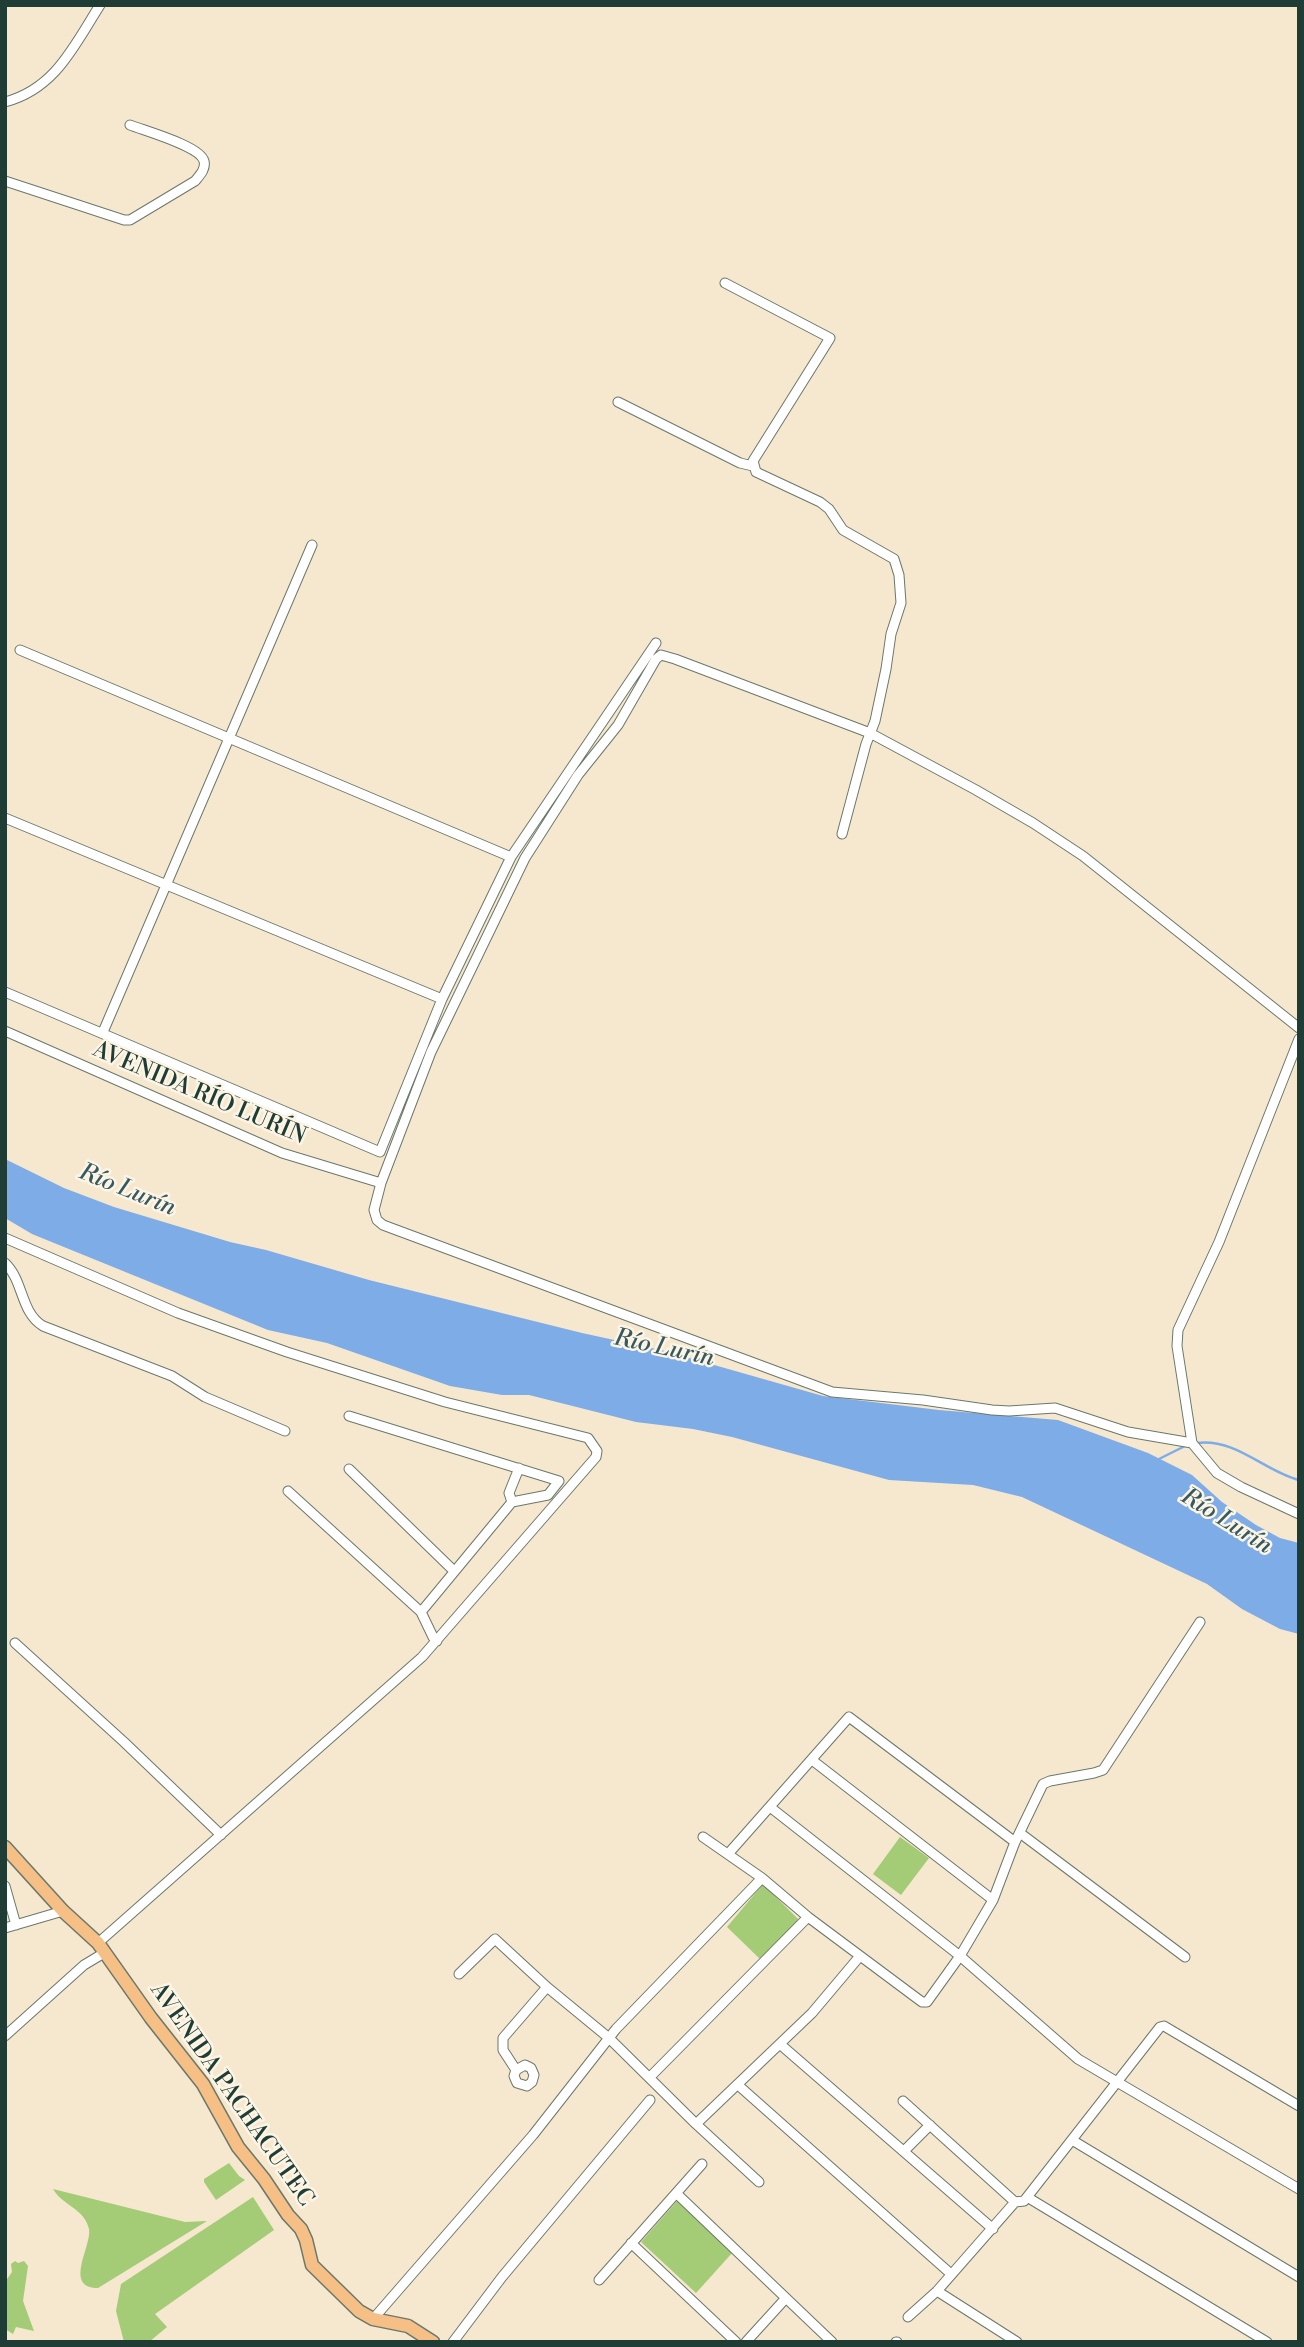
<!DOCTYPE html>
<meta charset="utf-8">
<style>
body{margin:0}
#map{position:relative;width:1304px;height:2347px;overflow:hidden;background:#f6e7cf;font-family:"Libre Bodoni",serif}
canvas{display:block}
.frame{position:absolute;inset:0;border:7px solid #1f3d34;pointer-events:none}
</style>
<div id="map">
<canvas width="1304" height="2347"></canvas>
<div class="frame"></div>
</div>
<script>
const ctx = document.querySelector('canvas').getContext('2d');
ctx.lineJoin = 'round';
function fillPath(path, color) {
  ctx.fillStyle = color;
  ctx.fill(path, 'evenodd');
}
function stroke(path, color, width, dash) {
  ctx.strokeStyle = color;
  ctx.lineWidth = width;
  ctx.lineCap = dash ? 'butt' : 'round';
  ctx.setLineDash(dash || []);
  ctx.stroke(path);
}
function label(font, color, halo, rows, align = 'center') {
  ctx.font = font + ' "Libre Bodoni",serif';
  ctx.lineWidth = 5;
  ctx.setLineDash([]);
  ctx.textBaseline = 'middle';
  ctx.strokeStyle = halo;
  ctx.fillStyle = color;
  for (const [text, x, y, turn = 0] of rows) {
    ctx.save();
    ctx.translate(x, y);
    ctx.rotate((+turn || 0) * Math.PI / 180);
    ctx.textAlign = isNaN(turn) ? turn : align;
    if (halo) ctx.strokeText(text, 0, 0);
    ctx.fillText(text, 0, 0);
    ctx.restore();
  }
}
const green = new Path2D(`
 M 900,1837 L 929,1858 L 901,1895 L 873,1874 Z
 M 763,1884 L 799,1920 L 760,1959 L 727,1927 Z
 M 229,2163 L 239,2176 L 245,2180 L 216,2200 L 204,2182 L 204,2179 Z
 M 53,2189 L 185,2222 L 207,2221 L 98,2288 C 63,2288 92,2246 89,2229 C 85,2209 62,2205 53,2189 Z
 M 253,2197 L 274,2230 L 155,2314 L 167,2327 L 149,2342 L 124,2342 L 116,2311 L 121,2284 Z
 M 677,2201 L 733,2252 L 696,2293 L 641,2242 Z
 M 15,2261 L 18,2263 L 24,2261 L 28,2266 L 23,2301 L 34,2331 L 16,2327 L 13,2334 L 5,2329 L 5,2282 L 12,2272 L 11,2264 Z`);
const water = new Path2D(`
 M 5,1159 L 64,1188 L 114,1207 L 230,1242 L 266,1250 L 369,1280 L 582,1333 L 665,1351 L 823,1396 L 939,1410 L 1058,1420 L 1148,1453 L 1192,1475 L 1222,1502 L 1256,1525 L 1280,1538 L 1299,1543 L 1299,1634 L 1280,1629 L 1242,1609 L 1207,1584 L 1022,1497 L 973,1485 L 889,1480 L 732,1437 L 693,1429 L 636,1422 L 529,1395 L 502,1395 L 450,1386 L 327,1343 L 268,1330 L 32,1234 L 5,1218 Z`);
const stream = new Path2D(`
 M 1197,1443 C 1236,1438 1264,1471 1299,1480
 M 1159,1459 L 1187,1445`);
const minor = new Path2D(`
 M 5,102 C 55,89 74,46 100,5
 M 5,181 L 124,220 L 130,220 L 195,181 C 200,175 206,169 204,161 C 200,146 145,131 130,125
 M 725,283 L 830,338 L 753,461 L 756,472 L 820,502 L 829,509 L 843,530 L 894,559 L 899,575 L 901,603 L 891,634 L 886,669 L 875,721 L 866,744 L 842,834
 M 618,402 L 740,463 L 753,466
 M 20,650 L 511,857
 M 5,818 L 442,999
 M 5,992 L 380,1152 L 442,999 L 511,857 L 656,643
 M 1299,1028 L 1083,856 L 1033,823 L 976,790 L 870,733 L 675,659 L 661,655 L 656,659 L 618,725 L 578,775 L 525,858 L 431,1052 L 381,1183 L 374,1210 L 377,1220 L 383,1225 L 832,1392 L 923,1400 L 992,1410 L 1009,1411 L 1055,1408 L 1128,1432 L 1192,1443 L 1217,1473 L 1241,1487 L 1299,1514
 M 5,1031 L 282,1153 L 381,1183
 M 103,1032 L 312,545
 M 5,1238 L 178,1313 L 287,1352 L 445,1402 L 588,1438 L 597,1451 L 596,1457 L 422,1657 L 98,1943
 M 5,1263 C 24,1281 20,1312 43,1326 L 172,1376 L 205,1397 L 285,1431
 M 1192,1443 L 1177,1346 L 1178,1330 L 1219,1242 L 1299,1039
 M 349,1469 L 454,1571
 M 288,1491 L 421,1612 L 512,1502 L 548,1495 L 559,1481 L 349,1416
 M 512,1502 L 509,1493 L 519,1468
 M 421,1612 L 433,1637 L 437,1641
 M 15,1643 L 124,1742 L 221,1835
 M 812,1760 L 993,1900
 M 770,1807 L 960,1956 L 1078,2059 L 1299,2189
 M 1020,1833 L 1185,1957
 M 703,1837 L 762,1878 L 808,1917 L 922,2002 L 927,2002 L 960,1956 L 993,1900 L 1015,1842 L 1043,1784 L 1050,1781 L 1094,1773 L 1103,1770 L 1200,1622
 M 728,1854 L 849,1717 L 1015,1842
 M 5,1886 L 16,1925
 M 5,1928 L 63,1911
 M 459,1974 L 495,1939 L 547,1987 L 609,2038 L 696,2124 L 759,2182
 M 5,2036 L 84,1965 L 104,1953
 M 781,2045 L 993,2229
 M 516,2070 L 525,2065 L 531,2068 L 534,2075 L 532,2082 L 527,2086 L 517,2083 L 514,2076 L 516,2070 L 503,2050 L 503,2038 L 547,1987
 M 650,2077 L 808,1917
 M 738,2085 L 951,2274
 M 903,2101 L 1015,2202
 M 696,2124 L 812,2013 L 860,1956
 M 1072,2140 L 1299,2277
 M 904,2151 L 930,2125
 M 676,2193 L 832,2342
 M 1027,2197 L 1267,2342
 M 631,2243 L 736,2342
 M 599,2280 L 702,2164
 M 937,2291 L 1017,2342
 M 908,2317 L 937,2291 L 1015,2202 L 1024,2201 L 1160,2027 L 1164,2026 L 1299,2106
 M 373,2319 L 533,2135 L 616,2029 L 762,1878
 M 453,2342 L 502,2277 L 650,2100
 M 746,2342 L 786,2298
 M 896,2342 L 897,2342`);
const major = new Path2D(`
 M 5,1847 L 63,1911 L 98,1943 L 151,2018 L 203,2084 L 238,2147 L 264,2179 L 288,2215 L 301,2229 L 306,2240 L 312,2265 L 359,2311 L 373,2319 L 408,2326 L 433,2342`);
const streetNames = [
 ["AVENIDA RÍO LURÍN",199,1094,23],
 ["AVENIDA PACHACUTEC",231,2095,55]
];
const waterNames = [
 ["Río Lurín",127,1191,22],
 ["Río Lurín",664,1349,12],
 ["Río Lurín",1226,1522,32]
];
fillPath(green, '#a4cb76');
fillPath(water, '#7eace7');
stroke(stream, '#7eace7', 2.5);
stroke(minor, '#6a786a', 11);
stroke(major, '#6a786a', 15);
stroke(minor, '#fff', 9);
stroke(major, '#f5bf86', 12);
label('23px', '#1f3d34', '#fcf5e5', streetNames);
label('italic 24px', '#375961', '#fcf5e5', waterNames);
</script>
